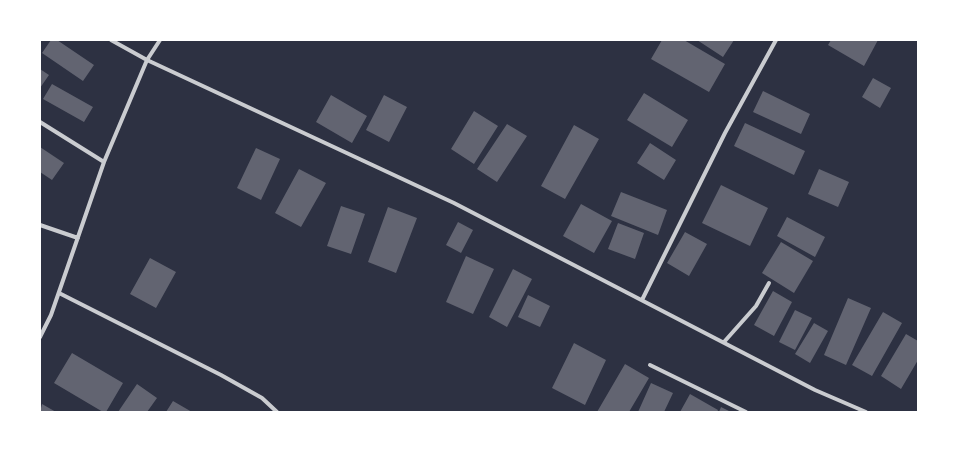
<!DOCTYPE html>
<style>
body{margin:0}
#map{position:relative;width:958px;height:452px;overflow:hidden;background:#2d3142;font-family:"Roboto Condensed",sans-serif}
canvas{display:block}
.frame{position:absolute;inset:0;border:41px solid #fff;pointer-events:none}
</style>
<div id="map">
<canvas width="958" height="452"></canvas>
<div class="frame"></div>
</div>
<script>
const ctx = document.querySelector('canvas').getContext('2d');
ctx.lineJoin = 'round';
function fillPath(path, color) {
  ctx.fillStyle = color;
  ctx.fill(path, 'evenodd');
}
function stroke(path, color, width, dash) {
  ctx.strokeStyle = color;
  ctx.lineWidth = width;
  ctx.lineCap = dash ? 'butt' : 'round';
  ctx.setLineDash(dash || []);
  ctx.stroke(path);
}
const building = new Path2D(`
 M 51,40 L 57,40 L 94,65 L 83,81 L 42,53 Z
 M 662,40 L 684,40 L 725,64 L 709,92 L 651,59 Z
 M 697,40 L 734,40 L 723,57 Z
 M 831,40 L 878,40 L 864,66 L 828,45 Z
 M 40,69 L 49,75 L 40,88 Z
 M 873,78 L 891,88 L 880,108 L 862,97 Z
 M 52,84 L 93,107 L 84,122 L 43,99 Z
 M 763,91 L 810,114 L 801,134 L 753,112 Z
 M 644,93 L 688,120 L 672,147 L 627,120 Z
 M 331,95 L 367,116 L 352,143 L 316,122 Z
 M 384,95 L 407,107 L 389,142 L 366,130 Z
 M 474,111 L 498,126 L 474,164 L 451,149 Z
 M 745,123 L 805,151 L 794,175 L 734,146 Z
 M 507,124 L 527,136 L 497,182 L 477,169 Z
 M 574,125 L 599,139 L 565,199 L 541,186 Z
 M 650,143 L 676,160 L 664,180 L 637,163 Z
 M 40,147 L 64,163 L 52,180 L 40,172 Z
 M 256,148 L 280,159 L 261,200 L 237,188 Z
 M 299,169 L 326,183 L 301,227 L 275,213 Z
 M 819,169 L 849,182 L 838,207 L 808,194 Z
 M 721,185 L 768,208 L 750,246 L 702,223 Z
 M 621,192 L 667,210 L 658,235 L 611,216 Z
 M 581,204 L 612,221 L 594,253 L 563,236 Z
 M 341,206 L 365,214 L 351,254 L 327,246 Z
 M 388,207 L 417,218 L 396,273 L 368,262 Z
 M 787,217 L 825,237 L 815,257 L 777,236 Z
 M 458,222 L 473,230 L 461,253 L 446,245 Z
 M 618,223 L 644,233 L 635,259 L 608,249 Z
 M 685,232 L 707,244 L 689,276 L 667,263 Z
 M 781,242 L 813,261 L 794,293 L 762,273 Z
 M 466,256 L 494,269 L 473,314 L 446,302 Z
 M 150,258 L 176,272 L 156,308 L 130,294 Z
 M 513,269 L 532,279 L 507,327 L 489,317 Z
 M 773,291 L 792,302 L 774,336 L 754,325 Z
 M 528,295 L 550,306 L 540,327 L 518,317 Z
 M 848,298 L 871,308 L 846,365 L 824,355 Z
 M 795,310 L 812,318 L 795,350 L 779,342 Z
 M 883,312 L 902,323 L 872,376 L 852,365 Z
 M 814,323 L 828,331 L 810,363 L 795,354 Z
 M 906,334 L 918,341 L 918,360 L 901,389 L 881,376 Z
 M 574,343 L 606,360 L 585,405 L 552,388 Z
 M 72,353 L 123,383 L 106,412 L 103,412 L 54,383 Z
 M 625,364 L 649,378 L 629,412 L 597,412 Z
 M 651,383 L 673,393 L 664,412 L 638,412 Z
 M 137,384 L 157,398 L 147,412 L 118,412 Z
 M 690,394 L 718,410 L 717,412 L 680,412 Z
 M 173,401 L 192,412 L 166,412 Z
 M 42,404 L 56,412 L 40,412 Z
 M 721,407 L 731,412 L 719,412 Z`);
const minor = new Path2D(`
 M 111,40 L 147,60 L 454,203 L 815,390 L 866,412
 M 40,122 L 104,162
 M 40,225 L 78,238
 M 59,293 L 221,375 L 262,398 L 277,412
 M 642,300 L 725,133 L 776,40
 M 40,337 L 51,315 L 104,162 L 147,60 L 160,40
 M 724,342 L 756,306 L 769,283
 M 650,365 L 746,412`);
fillPath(building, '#626471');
stroke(minor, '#caccd0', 4);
</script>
